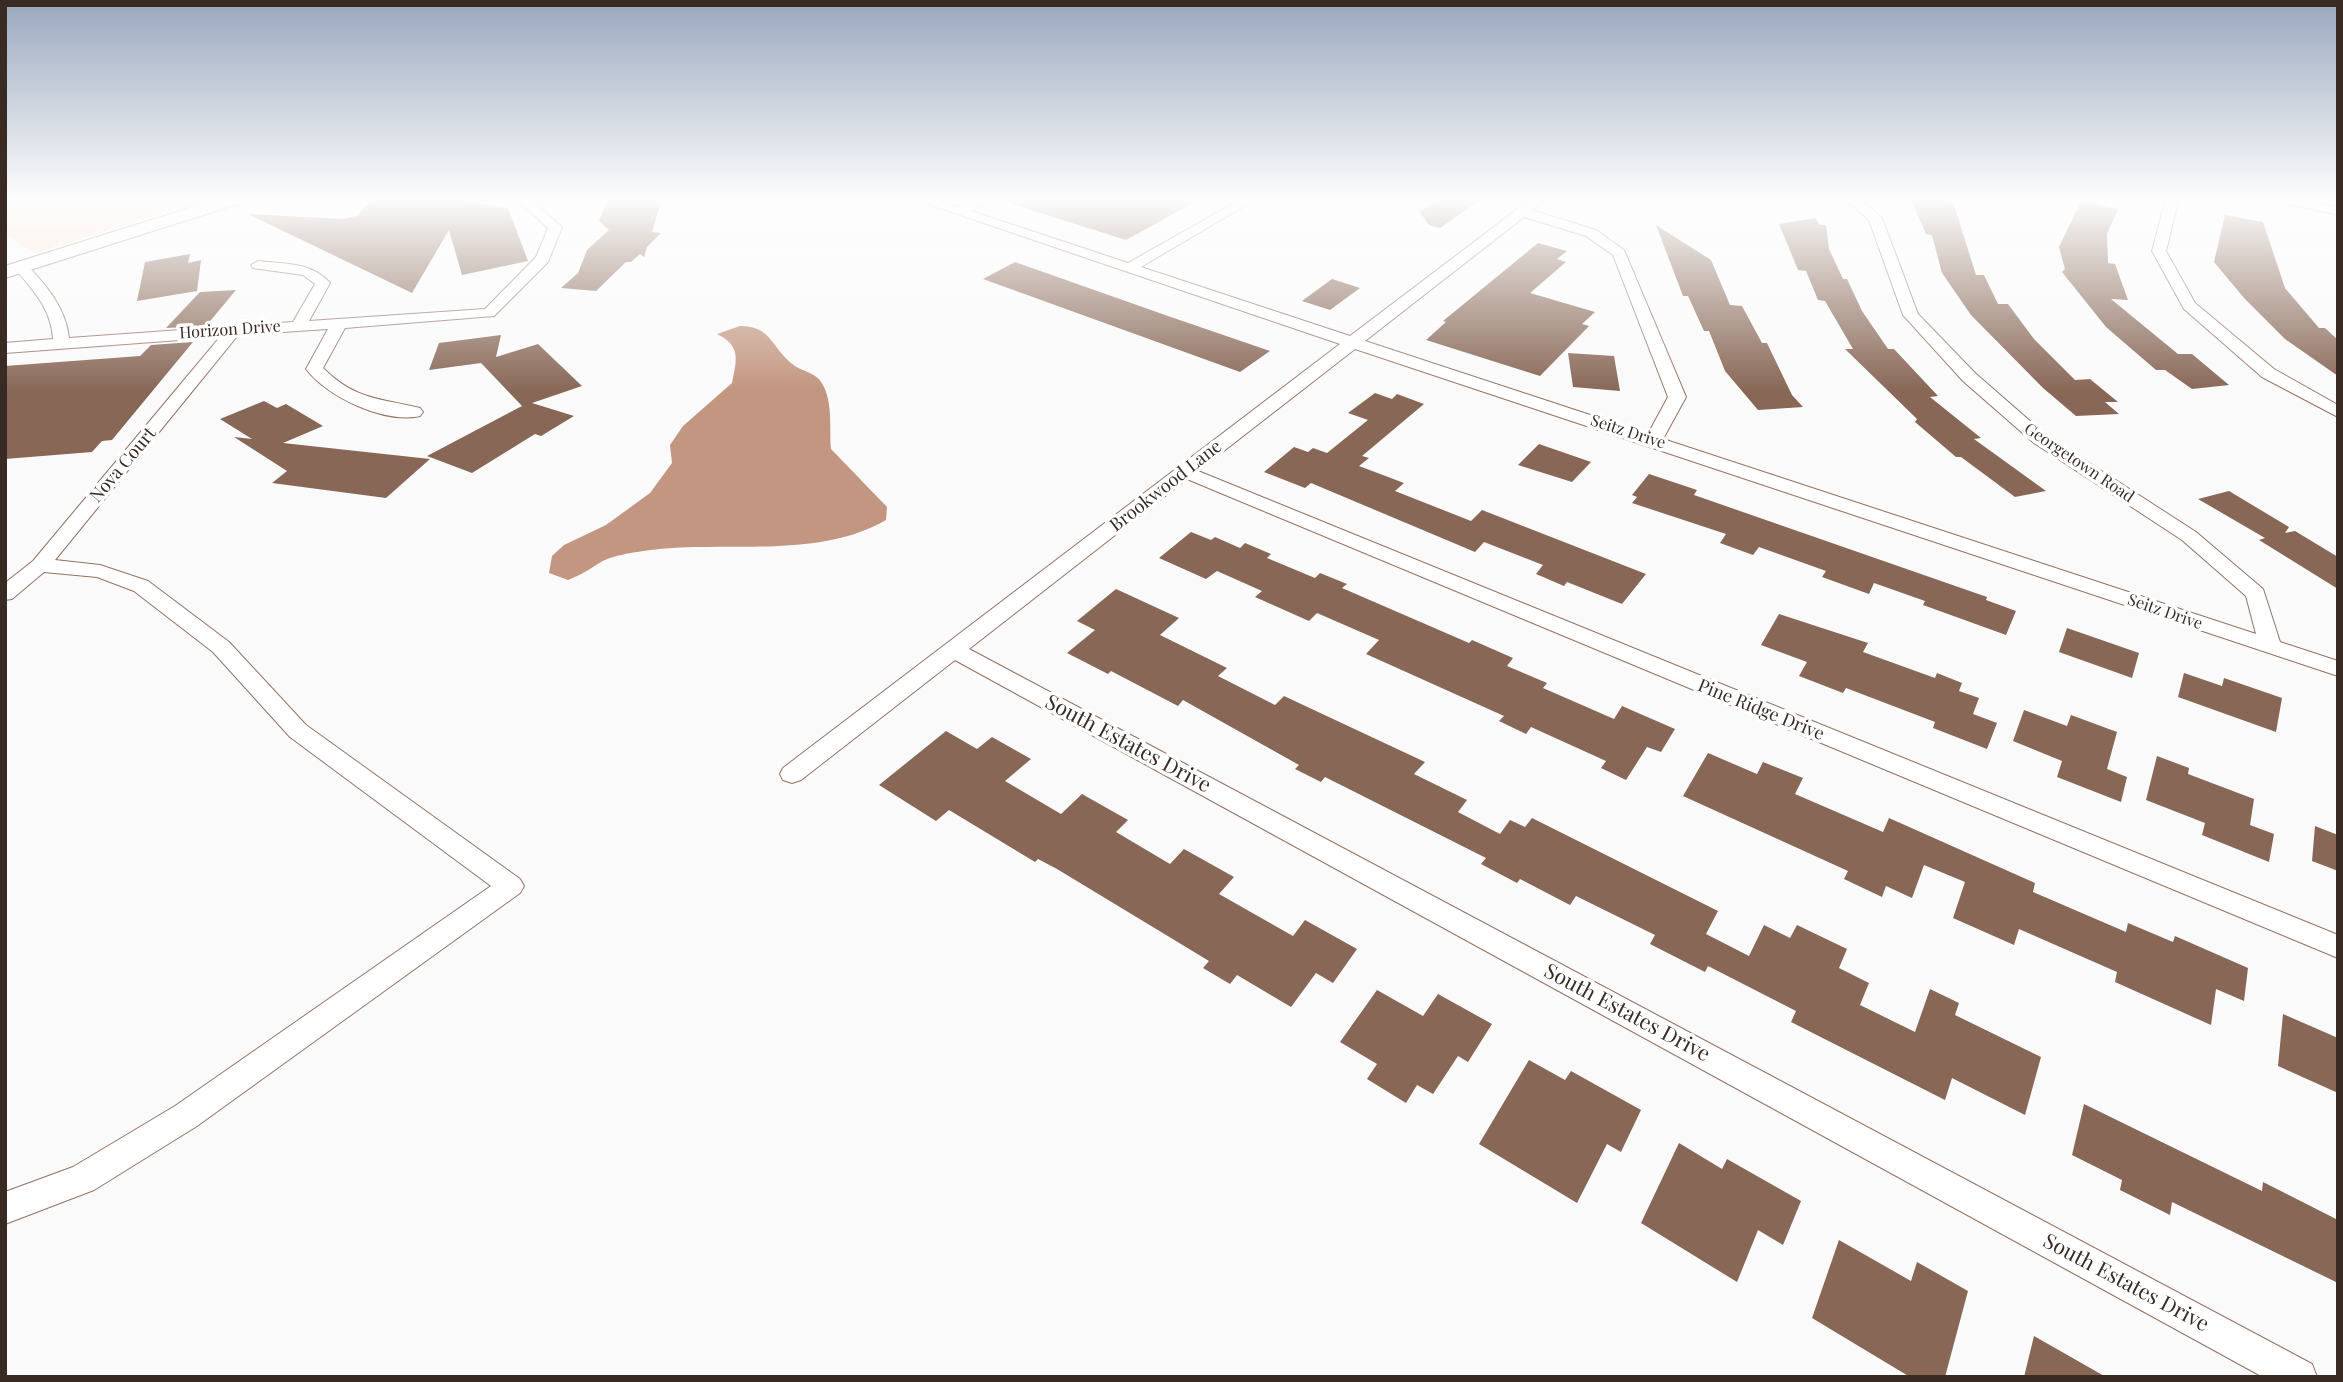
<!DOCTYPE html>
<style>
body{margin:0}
#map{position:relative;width:2343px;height:1382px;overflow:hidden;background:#fafafa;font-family:"Playfair Display",serif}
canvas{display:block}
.frame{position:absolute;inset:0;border:7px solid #392b24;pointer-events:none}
</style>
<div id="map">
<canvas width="2343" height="1382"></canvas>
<div class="frame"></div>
</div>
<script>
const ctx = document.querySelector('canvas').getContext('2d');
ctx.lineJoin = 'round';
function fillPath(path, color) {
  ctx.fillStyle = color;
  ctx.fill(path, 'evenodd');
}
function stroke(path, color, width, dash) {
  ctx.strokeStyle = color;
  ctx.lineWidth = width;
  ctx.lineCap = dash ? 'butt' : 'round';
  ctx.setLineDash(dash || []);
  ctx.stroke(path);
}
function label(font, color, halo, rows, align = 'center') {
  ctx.font = font + ' "Playfair Display",serif';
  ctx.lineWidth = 7;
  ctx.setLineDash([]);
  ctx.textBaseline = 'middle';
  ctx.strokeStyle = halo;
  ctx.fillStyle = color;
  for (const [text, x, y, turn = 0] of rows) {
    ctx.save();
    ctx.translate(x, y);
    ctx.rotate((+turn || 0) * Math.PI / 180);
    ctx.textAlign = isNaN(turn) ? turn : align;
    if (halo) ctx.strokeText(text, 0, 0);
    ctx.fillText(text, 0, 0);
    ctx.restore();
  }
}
const green = new Path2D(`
 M 5,198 L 211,198 L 35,253 L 5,235 Z`);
const water = new Path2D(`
 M 740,326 C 773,326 771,349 795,366 C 801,370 813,373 819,379 C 834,398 829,426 831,449 L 887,507 L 886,520 C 821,558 731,542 659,549 C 643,551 615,554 601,562 C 590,569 581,575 568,580 L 549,573 L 552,556 L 564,545 L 606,525 L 650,493 L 672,463 L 670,445 L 683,426 L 732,383 C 737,359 741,346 717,334 Z`);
const building = new Path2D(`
 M 375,198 L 447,198 L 508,208 L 528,261 L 462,275 L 449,230 L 412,293 L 248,214 L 343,219 L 356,216 Z
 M 608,198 L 662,198 L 652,232 L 661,233 L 647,247 L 644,257 L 640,254 L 631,262 L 626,262 L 596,291 L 561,288 L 578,273 L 587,250 L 609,230 L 599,221 Z
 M 1010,198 L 1202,198 L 1126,240 L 1009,203 Z
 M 1440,198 L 1483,198 L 1440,228 L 1429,225 L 1420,212 Z
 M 1910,198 L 1942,198 L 1954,205 L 1976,275 L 1984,275 L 1998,304 L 2008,304 L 2034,339 L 2075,380 L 2090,379 L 2118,402 L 2105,402 L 2119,414 L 2076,416 L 2043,388 L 1971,315 L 1942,273 L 1932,235 L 1926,234 Z
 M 2081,201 L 2118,209 L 2107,234 L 2108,263 L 2115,264 L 2128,300 L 2111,299 L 2178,354 L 2192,354 L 2229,385 L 2192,389 L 2165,370 L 2156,370 L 2106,327 L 2062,272 L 2065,269 L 2059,247 Z
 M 2225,215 L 2263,222 L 2285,288 L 2319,328 L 2325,328 L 2338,340 L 2338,376 L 2285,339 L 2244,298 L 2214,262 Z
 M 1815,218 L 1820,225 L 1826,225 L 1829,249 L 1843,279 L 1847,279 L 1862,311 L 1888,349 L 1894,349 L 1938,396 L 1930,397 L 1981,438 L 1974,439 L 2046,491 L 2015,497 L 1961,457 L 1956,457 L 1915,422 L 1917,419 L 1845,349 L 1853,349 L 1825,301 L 1818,300 L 1806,271 L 1798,270 L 1779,224 Z
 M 1656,225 L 1711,260 L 1730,305 L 1742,306 L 1762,343 L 1767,343 L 1792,395 L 1803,407 L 1758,410 L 1725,371 L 1709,331 L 1704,331 L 1688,296 L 1683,296 Z
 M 1538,243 L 1567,251 L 1557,259 L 1566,262 L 1530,293 L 1595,312 L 1582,324 L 1589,326 L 1540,376 L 1426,340 L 1446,322 L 1443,321 Z
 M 190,254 L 188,263 L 201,260 L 197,291 L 137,301 L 145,262 Z
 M 1015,262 L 1168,316 L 1270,351 L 1240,372 L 983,279 Z
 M 1332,279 L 1360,288 L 1330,310 L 1302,301 Z
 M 236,290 L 206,326 L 166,328 L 200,292 Z
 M 501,335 L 496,357 L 538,344 L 582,386 L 532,403 L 574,416 L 541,436 L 535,434 L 472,473 L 427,456 L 522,406 L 481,363 L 429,370 L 439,343 Z
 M 193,342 L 112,440 L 102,441 L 92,452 L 5,459 L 5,366 L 140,356 L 151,345 Z
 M 1568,353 L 1614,356 L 1620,391 L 1573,387 Z
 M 1375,393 L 1392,399 L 1397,394 L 1424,404 L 1362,456 L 1369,458 L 1359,466 L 1404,483 L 1395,491 L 1471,521 L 1482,510 L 1646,574 L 1622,604 L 1567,582 L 1564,586 L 1536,574 L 1543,565 L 1484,542 L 1475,552 L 1311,483 L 1305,488 L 1264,472 L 1294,447 L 1308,452 L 1313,448 L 1327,453 L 1368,420 L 1348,413 Z
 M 264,401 L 277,408 L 286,404 L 323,426 L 283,443 L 430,459 L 386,498 L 272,483 L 287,471 L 234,437 L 252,439 L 220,419 Z
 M 1539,444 L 1591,462 L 1572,482 L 1518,465 Z
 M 1649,474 L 1697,490 L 1694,495 L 1987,597 L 1986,600 L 2016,611 L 2006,635 L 1923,605 L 1925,601 L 1874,583 L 1869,594 L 1822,577 L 1826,571 L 1759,547 L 1753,555 L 1720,543 L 1726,534 L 1632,503 L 1637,497 L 1632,495 Z
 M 2229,491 L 2289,527 L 2285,533 L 2295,531 L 2338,557 L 2338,589 L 2259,540 L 2265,538 L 2198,499 Z
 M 1191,532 L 1211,540 L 1215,537 L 1240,548 L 1245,543 L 1271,554 L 1267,558 L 1315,578 L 1320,573 L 1347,584 L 1342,588 L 1469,643 L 1472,640 L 1513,658 L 1507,666 L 1547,683 L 1543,688 L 1614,719 L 1622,706 L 1675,729 L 1661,752 L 1647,747 L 1626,780 L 1601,768 L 1606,761 L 1531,727 L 1526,734 L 1499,721 L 1504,716 L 1366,654 L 1379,640 L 1317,613 L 1309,621 L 1255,597 L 1262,591 L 1217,571 L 1206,579 L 1159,558 Z
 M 1116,589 L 1179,618 L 1160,635 L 1227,668 L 1218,676 L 1275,705 L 1284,696 L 1425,762 L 1414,774 L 1467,800 L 1458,812 L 1500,834 L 1510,820 L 1525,827 L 1532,818 L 1718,911 L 1706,934 L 1749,956 L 1764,925 L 1790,938 L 1797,925 L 1847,949 L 1839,968 L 1869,983 L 1860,1005 L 1915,1032 L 1930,989 L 1959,1003 L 1955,1015 L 2041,1057 L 2025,1115 L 1952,1078 L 1945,1100 L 1791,1022 L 1796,1011 L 1708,966 L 1705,972 L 1650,944 L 1655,935 L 1576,896 L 1570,905 L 1520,879 L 1517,883 L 1481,864 L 1486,858 L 1325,777 L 1321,782 L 1295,769 L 1299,765 L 1183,700 L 1178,706 L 1111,671 L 1108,674 L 1067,653 L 1095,630 L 1077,621 Z
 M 1779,614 L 1868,643 L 1863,652 L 1935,678 L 1937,673 L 1962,683 L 1959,691 L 1979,698 L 1973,714 L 1997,723 L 1987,749 L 1933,728 L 1935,722 L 1846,688 L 1843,693 L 1799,676 L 1807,662 L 1761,645 Z
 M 2067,628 L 2139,653 L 2132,678 L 2059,652 Z
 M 2184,673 L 2222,686 L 2224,678 L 2282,698 L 2276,732 L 2178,697 Z
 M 2024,710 L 2067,726 L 2071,715 L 2117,732 L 2107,769 L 2127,777 L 2121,802 L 2057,777 L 2062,761 L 2013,741 Z
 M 946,731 L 977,749 L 992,737 L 1031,759 L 1005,781 L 1061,814 L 1082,794 L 1128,820 L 1116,832 L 1170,864 L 1184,849 L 1234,877 L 1219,894 L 1293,936 L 1305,920 L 1357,949 L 1333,983 L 1316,973 L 1291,1007 L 1237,975 L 1230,984 L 1203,968 L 1209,961 L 1057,869 L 1038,859 L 1035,862 L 949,810 L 936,821 L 879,785 Z
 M 1708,753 L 1757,774 L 1763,762 L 1803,778 L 1795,794 L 1883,832 L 1889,818 L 2035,883 L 2033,892 L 2126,932 L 2128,923 L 2173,942 L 2175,936 L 2248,968 L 2244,1001 L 2216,989 L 2211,1025 L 2115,982 L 2117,972 L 2019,929 L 2014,945 L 1953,918 L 1965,882 L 1924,865 L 1912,898 L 1886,886 L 1882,897 L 1844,879 L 1848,871 L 1683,796 Z
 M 2157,756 L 2189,768 L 2188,774 L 2254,799 L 2250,825 L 2274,834 L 2269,862 L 2202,835 L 2205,823 L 2146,800 Z
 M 2315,826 L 2338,835 L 2338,871 L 2312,861 Z
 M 1377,990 L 1423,1016 L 1438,994 L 1492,1024 L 1468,1062 L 1458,1056 L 1433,1094 L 1417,1085 L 1406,1103 L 1367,1079 L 1377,1064 L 1340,1042 Z
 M 2283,1014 L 2338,1038 L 2338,1093 L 2278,1066 Z
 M 1529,1060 L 1565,1080 L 1571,1071 L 1641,1110 L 1621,1152 L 1607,1144 L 1577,1203 L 1479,1144 Z
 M 2084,1104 L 2262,1191 L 2263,1182 L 2338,1220 L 2338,1283 L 2172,1202 L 2170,1215 L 2120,1190 L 2122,1180 L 2072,1155 Z
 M 1679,1143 L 1722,1169 L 1727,1159 L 1801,1201 L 1783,1245 L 1758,1230 L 1737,1282 L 1641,1223 Z
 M 1839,1240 L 1911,1281 L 1917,1262 L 1968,1291 L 1945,1377 L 1910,1377 L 1812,1318 Z
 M 2034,1336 L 2106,1377 L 2024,1377 Z`);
const minor = new Path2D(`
 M 515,198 L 529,198 L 562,227 L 548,262 L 494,316 L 345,328 L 323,368 C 355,400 379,398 420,408 L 423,412 L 420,416 C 385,424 327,397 306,369 L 328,329 L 238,335 L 55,560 L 100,565 L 148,581 L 229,642 L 306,725 L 520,879 L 524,886 L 520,893 L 197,1126 L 94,1190 L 5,1224 L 5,1192 L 73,1167 L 175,1106 L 491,886 L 290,737 L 213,652 L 134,591 L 97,577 L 44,572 L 12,599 L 5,600 L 5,583 L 33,561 L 220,337 L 5,353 L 5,343 L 53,339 C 51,307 32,290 14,267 L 21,263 L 26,264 C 46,285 66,308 69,338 L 293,322 L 315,284 L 303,275 L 253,268 L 251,265 L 258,261 C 284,264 312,262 330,283 L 309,321 L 485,309 L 536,257 L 548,228 Z
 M 910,198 L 929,198 L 958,207 L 979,198 L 995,198 L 971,211 L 1128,263 L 1243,198 L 1258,198 L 1141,267 L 1350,336 L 1532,198 L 1546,198 L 1532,210 L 1596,230 L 1624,250 L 1686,397 L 1663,439 L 2256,634 L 2246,596 L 2182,540 L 2034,443 L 1963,381 L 1903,315 L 1869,220 L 1844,198 L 1859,198 L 1882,218 L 1918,314 L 1975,373 L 2046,435 L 2196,532 L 2263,589 L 2280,642 L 2338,661 L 2338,676 L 1355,349 L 1198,471 L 2338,935 L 2338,958 L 1187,479 L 969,649 L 2312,1364 L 2317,1377 L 2263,1377 L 955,660 L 801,780 L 792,783 L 783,780 L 780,774 L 783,768 L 1340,344 ZM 1524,217 L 1586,236 L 1613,255 L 1668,397 L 1648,434 L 1365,341 Z
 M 2166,198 L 2179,198 L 2166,251 L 2195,303 L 2274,369 L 2338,405 L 2338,417 L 2262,377 L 2184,309 L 2152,251 Z
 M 2262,198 L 2288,198 L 2338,207 L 2338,215 Z`);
const tertiary = new Path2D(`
 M 221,198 L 247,198 L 244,202 L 5,278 L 5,266 Z`);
const farStreetnames = [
 ["Horizon Drive",230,330,-4],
 ["Seitz Drive",1628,432,18],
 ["Georgetown Road",2079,463,34],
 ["Seitz Drive",2165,612,19]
];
const streetNames = [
 ["Nova Court",123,465,-50],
 ["Brookwood Lane",1166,486,-38],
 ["Pine Ridge Drive",1761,710,22]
];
const nearStreetnames = [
 ["South Estates Drive",1128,744,28],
 ["South Estates Drive",1627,1013,28],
 ["South Estates Drive",2126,1283,28]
];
fillPath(green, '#ffe0d0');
fillPath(water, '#c29680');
fillPath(building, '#886756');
stroke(minor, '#947362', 2);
stroke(tertiary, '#947362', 2);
fillPath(minor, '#fff');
fillPath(tertiary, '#fff');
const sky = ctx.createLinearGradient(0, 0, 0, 391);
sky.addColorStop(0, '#99a8be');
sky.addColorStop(0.51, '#fdfdfd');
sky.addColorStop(1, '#fdfdfd00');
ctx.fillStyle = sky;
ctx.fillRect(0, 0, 2343, 391);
label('16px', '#392b24', '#fff', farStreetnames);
label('18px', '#392b24', '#fff', streetNames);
label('21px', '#392b24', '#fff', nearStreetnames);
</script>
